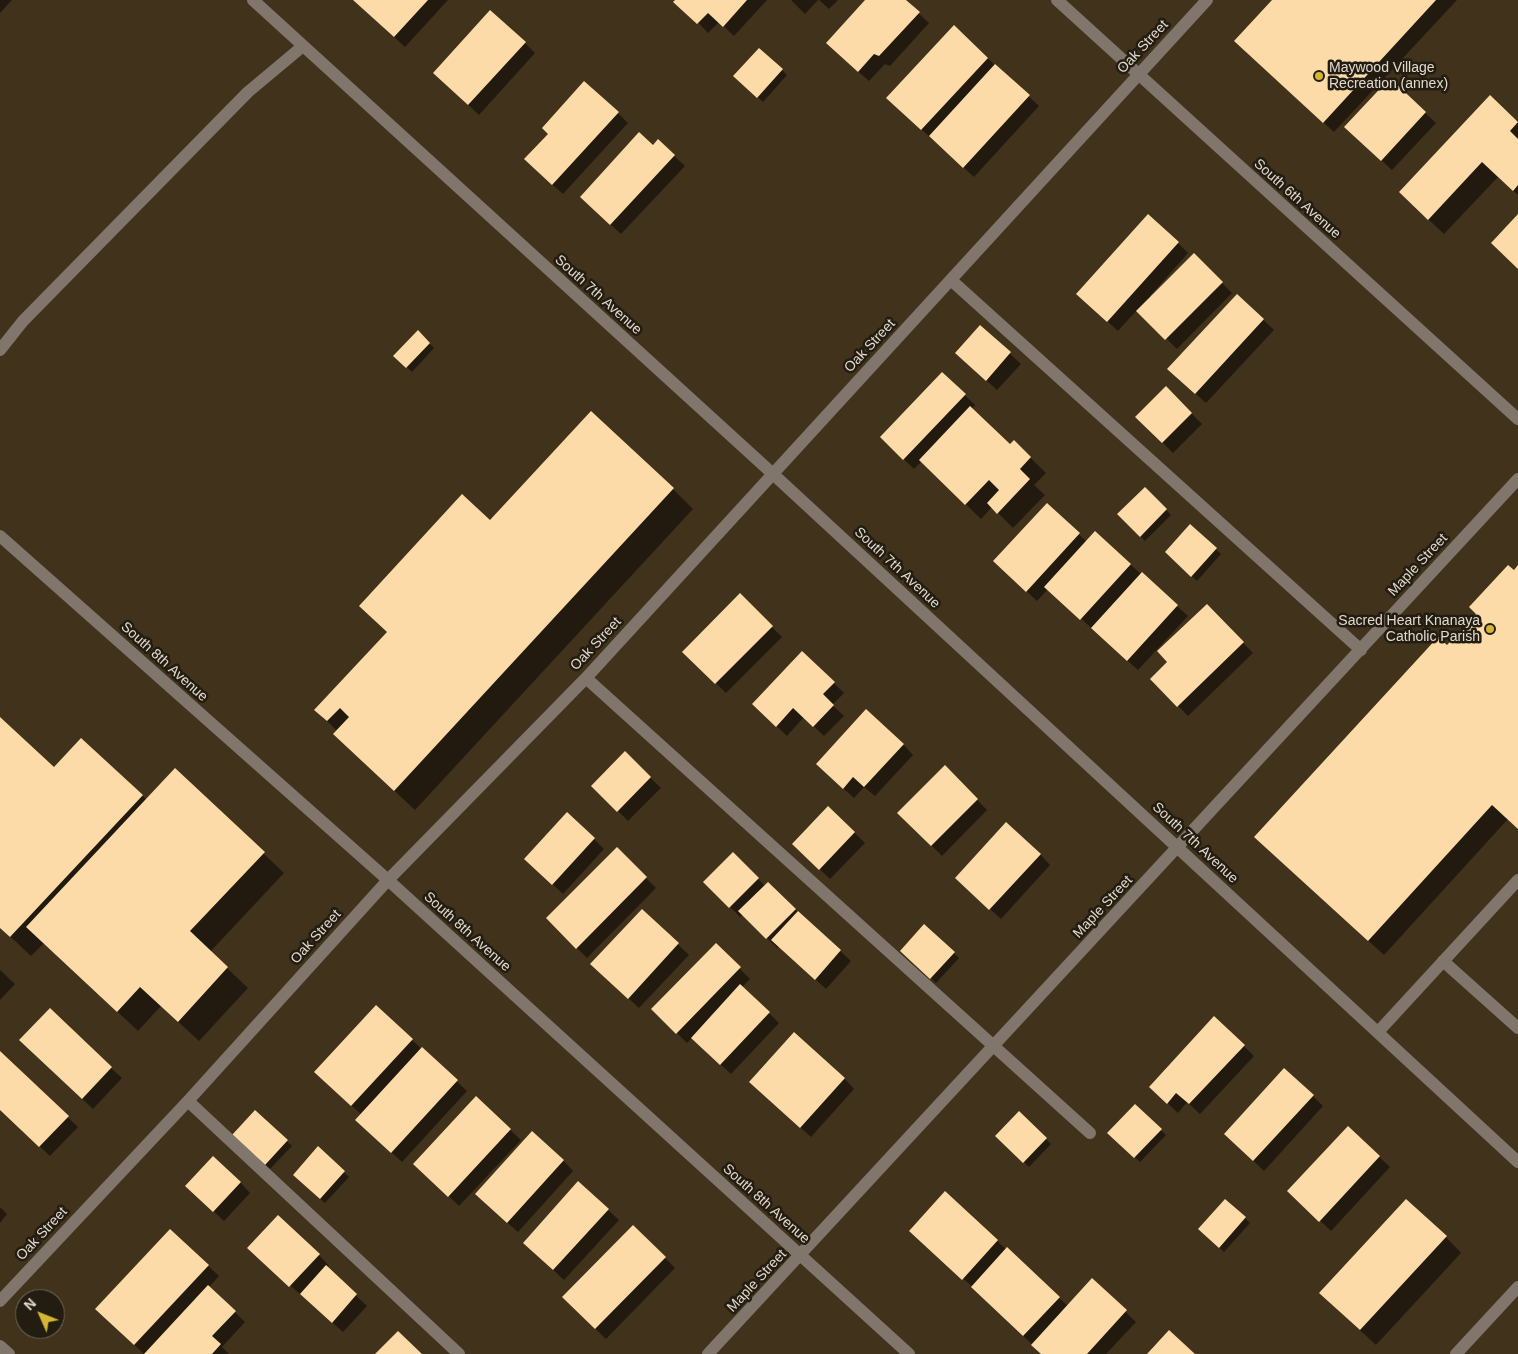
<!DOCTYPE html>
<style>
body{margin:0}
#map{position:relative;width:1518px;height:1354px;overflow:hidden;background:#41321b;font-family:Helvetica,sans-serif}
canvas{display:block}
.north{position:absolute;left:15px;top:1289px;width:50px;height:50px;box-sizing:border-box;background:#221c11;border:1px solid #6f685c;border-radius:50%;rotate:314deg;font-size:14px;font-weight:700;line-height:20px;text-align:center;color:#e2d9cc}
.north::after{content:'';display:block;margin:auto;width:18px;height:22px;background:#d5b535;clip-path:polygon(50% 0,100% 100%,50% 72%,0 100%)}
</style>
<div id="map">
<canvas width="1518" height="1354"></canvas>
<div class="north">N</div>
</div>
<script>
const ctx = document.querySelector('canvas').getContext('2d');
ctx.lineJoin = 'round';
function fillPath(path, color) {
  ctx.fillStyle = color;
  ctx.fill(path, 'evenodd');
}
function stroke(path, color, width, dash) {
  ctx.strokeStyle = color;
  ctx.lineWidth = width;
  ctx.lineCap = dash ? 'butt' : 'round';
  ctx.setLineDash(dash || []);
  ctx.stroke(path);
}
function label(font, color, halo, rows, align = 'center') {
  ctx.font = font + ' Helvetica,sans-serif';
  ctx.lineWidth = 5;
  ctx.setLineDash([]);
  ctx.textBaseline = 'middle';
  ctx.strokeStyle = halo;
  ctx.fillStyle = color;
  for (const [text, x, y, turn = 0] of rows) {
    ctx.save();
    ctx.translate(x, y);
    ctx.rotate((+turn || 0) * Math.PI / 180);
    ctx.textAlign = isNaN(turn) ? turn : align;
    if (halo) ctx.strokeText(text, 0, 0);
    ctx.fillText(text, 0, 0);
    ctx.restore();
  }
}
const shadow = new Path2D(`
 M 0,0 L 12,0 L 0,13 Z
 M 354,0 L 448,0 L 405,47 Z
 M 677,0 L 767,0 L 734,36 L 719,22 L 708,33 Z
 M 791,0 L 818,0 L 805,14 Z
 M 819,0 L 838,0 L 829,9 Z
 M 867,0 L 904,0 L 929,23 L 890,66 L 885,64 L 869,81 L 838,54 Z
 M 1273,0 L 1457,0 L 1334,132 L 1246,52 Z
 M 954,27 L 1039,106 L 974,177 L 898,108 Z
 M 525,43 L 535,53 L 479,115 L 445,83 Z
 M 782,70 L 787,75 L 763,102 L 740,81 Z
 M 1390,80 L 1436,123 L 1392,170 L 1356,137 Z
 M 1490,97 L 1518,123 L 1518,195 L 1498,177 L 1444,234 L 1416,208 Z
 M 618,113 L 628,123 L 563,194 L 536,170 Z
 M 658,141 L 685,166 L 621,234 L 591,207 Z
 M 1178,243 L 1188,253 L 1150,296 L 1152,297 L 1194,255 L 1232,293 L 1177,349 L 1137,310 L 1118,331 L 1088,304 Z
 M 1237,295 L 1274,330 L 1206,403 L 1179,379 Z
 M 980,327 L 1021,364 L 997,390 L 967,363 Z
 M 418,332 L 434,348 L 412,372 L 395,356 Z
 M 942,373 L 975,405 L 972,409 L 1010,446 L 1014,442 L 1046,473 L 1034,485 L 1045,495 L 1013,528 L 992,507 L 981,519 L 922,461 L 914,469 L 881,437 Z
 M 1166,388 L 1202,424 L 1173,453 L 1137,417 Z
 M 1145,488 L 1171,515 L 1145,541 L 1119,514 Z
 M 673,489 L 693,509 L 415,810 L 355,754 L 337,731 L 316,710 L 388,633 L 360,606 L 490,522 Z
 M 1048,504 L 1087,542 L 1095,533 L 1188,616 L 1138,670 L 1048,589 L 1037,601 L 1005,571 Z
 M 1190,526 L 1221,554 L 1197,581 L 1166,552 Z
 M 1518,567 L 1518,828 L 1508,819 L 1384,955 L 1272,853 L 1459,658 Z
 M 740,595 L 782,637 L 726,693 L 684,652 Z
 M 1207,606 L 1253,653 L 1188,716 L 1152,679 L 1169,662 Z
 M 802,652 L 844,693 L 832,705 L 844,716 L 824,736 L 804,717 L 787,736 L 753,704 Z
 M 0,719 L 54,769 L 82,740 L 147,800 L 175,770 L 284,873 L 210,952 L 248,988 L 199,1041 L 161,1006 L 138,1031 L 44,943 L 31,956 L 0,927 Z
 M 903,744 L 913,755 L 875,796 L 864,787 L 854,798 L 828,775 Z
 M 625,753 L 661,788 L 628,821 L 593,786 Z
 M 945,767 L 987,810 L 942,856 L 899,813 Z
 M 854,832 L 865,843 L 830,879 L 804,854 Z
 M 594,839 L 604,849 L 563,894 L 536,869 Z
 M 617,849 L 656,888 L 587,958 L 547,918 Z
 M 733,853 L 765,886 L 768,884 L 851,961 L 826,989 L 779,946 L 777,948 L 743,914 L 740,917 L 705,882 Z
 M 1040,854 L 1050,865 L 1001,919 L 967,888 Z
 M 642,910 L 689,955 L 639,1008 L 602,974 Z
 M 716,945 L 750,979 L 742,987 L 779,1023 L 731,1074 L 692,1038 L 687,1043 L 652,1009 Z
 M 954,953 L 959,958 L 936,983 L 906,956 Z
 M 0,970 L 15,984 L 0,1000 Z
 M 412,1040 L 467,1091 L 402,1162 L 367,1130 L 362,1115 L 326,1083 Z
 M 1244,1046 L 1254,1056 L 1200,1114 L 1187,1102 L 1178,1113 L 1161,1097 Z
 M 31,1051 L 111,1068 L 122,1078 L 93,1109 Z
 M 0,1053 L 78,1127 L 50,1156 L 0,1109 Z
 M 844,1078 L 854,1089 L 811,1137 L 761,1092 Z
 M 1313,1096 L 1323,1106 L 1264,1171 L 1236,1144 Z
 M 476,1098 L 521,1140 L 459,1206 L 425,1174 Z
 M 1135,1106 L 1166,1135 L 1140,1162 L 1109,1133 Z
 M 255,1112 L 292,1146 L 270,1169 L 234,1135 Z
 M 1019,1113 L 1051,1144 L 1029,1167 L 997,1136 Z
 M 1348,1128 L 1390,1167 L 1331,1231 L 1299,1201 Z
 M 318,1148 L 349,1177 L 325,1203 L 300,1180 Z
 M 563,1160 L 573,1171 L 518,1232 L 487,1205 Z
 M 240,1182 L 250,1193 L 224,1221 L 197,1196 Z
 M 578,1183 L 619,1220 L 564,1280 L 535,1253 Z
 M 0,1207 L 7,1214 L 0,1223 Z
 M 278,1217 L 319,1255 L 329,1266 L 327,1268 L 367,1306 L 343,1332 L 259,1258 Z
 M 1245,1218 L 1250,1223 L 1224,1252 L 1205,1234 Z
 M 633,1226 L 675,1268 L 606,1339 L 563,1297 Z
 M 170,1230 L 219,1276 L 209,1287 L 245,1322 L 222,1347 L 229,1354 L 144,1354 L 107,1319 Z
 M 1446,1237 L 1461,1253 L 1376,1345 L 1336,1308 Z
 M 997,1241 L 1068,1306 L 1092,1280 L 1136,1322 L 1106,1354 L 1042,1354 L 974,1288 L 921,1242 Z`);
const building = new Path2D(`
 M 353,0 L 428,0 L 394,37 Z
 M 675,0 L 747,0 L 723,27 L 708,13 L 697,24 L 673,2 Z
 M 865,0 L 906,0 L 920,12 L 879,56 L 874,54 L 858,72 L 826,43 Z
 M 1272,0 L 1436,0 L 1323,123 L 1234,41 Z
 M 490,10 L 526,42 L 468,105 L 433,73 Z
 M 954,25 L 988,58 L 921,130 L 886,98 Z
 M 759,48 L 783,69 L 757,98 L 733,76 Z
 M 995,64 L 1030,95 L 963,168 L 929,136 Z
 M 1390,78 L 1426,112 L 1381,161 L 1344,127 Z
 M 584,81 L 619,112 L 552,185 L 524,159 L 548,134 L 542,128 Z
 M 1490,95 L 1518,122 L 1510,131 L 1518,139 L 1518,185 L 1513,191 L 1482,162 L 1428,220 L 1399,192 Z
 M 639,132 L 653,145 L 658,139 L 675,155 L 610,225 L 580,197 Z
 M 1148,214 L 1179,242 L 1107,322 L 1076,294 Z
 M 1518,214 L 1518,269 L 1491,243 Z
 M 1194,253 L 1223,282 L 1165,340 L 1136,311 Z
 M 1237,294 L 1264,319 L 1195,394 L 1167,369 Z
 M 980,325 L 1011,352 L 986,381 L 955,353 Z
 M 418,330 L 430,343 L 406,368 L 393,356 Z
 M 942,372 L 966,394 L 903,460 L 880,437 Z
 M 1166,386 L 1192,413 L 1162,443 L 1135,417 Z
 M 970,406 L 1010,444 L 1014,440 L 1031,457 L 1020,469 L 1030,479 L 997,514 L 987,503 L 999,490 L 989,480 L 965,505 L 919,460 Z
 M 591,411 L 674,488 L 394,791 L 333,734 L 349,717 L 340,708 L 327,721 L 314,710 L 387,632 L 359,606 L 462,494 L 490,520 Z
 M 1145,487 L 1167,509 L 1140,537 L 1117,514 Z
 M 1047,503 L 1080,533 L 1026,592 L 993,561 Z
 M 1190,524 L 1217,548 L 1191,577 L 1165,552 Z
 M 1095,531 L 1131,564 L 1080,620 L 1044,587 Z
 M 1508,565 L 1514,570 L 1518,565 L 1518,829 L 1492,805 L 1368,941 L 1254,837 L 1438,637 L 1447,645 L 1476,614 L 1469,607 Z
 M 1142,572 L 1178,605 L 1127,661 L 1091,628 Z
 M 740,593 L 773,626 L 715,684 L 682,652 Z
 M 1207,604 L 1244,642 L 1177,707 L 1150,679 L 1167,662 L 1157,651 Z
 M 802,651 L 835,682 L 823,694 L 834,705 L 813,727 L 793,708 L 776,727 L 752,704 Z
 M 866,709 L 904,744 L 864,787 L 853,777 L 843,789 L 816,764 Z
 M 0,717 L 54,767 L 81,738 L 143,795 L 10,937 L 0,928 Z
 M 625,751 L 651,777 L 617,812 L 591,786 Z
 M 945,765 L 978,799 L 931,846 L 897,813 Z
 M 175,768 L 265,852 L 190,931 L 228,967 L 178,1022 L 140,987 L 117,1012 L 26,927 Z
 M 828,806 L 855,832 L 819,870 L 792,844 Z
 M 567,812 L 595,838 L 552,885 L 524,859 Z
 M 1006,822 L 1041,854 L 989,910 L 955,878 Z
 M 617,847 L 647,877 L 576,949 L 546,918 Z
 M 733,852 L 759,878 L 729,908 L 703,882 Z
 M 768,882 L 796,909 L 766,939 L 738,911 Z
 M 642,909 L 679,943 L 628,999 L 590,964 Z
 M 798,911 L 841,950 L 815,980 L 771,940 Z
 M 924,924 L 955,952 L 930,979 L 900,951 Z
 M 716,943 L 741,967 L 676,1034 L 651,1009 Z
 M 740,984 L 770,1012 L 720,1065 L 691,1038 Z
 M 376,1005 L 413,1039 L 351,1106 L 314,1072 Z
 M 50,1008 L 112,1067 L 82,1099 L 19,1040 Z
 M 1214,1016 L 1245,1045 L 1189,1104 L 1176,1093 L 1167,1104 L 1149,1087 Z
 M 794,1032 L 845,1078 L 800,1128 L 749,1082 Z
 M 422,1047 L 458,1080 L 391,1153 L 355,1120 Z
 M 0,1051 L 69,1116 L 39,1147 L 0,1110 Z
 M 1284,1068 L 1314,1095 L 1253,1161 L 1224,1134 Z
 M 476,1096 L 511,1129 L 448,1197 L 413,1164 Z
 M 1135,1104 L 1162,1129 L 1134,1158 L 1107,1133 Z
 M 255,1110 L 288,1140 L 265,1165 L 232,1135 Z
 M 1019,1111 L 1047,1138 L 1023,1163 L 995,1136 Z
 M 1348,1126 L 1380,1156 L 1319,1222 L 1287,1191 Z
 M 532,1131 L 564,1160 L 507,1223 L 475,1194 Z
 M 318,1146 L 345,1171 L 320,1199 L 293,1175 Z
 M 213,1156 L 241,1182 L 213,1212 L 185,1186 Z
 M 578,1181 L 609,1209 L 553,1270 L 523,1243 Z
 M 945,1191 L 998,1240 L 962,1280 L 909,1231 Z
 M 1225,1199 L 1246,1217 L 1219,1248 L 1198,1229 Z
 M 1406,1199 L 1447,1236 L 1360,1330 L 1319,1293 Z
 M 278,1215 L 320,1254 L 289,1287 L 247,1248 Z
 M 633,1225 L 666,1257 L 595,1329 L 562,1297 Z
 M 170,1229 L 209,1265 L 134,1345 L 95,1309 Z
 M 1007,1247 L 1060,1297 L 1023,1336 L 971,1287 Z
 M 326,1265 L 357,1294 L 332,1323 L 300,1294 Z
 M 1092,1278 L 1127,1310 L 1087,1354 L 1041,1354 L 1031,1345 Z
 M 208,1285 L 236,1311 L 212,1336 L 221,1344 L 212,1354 L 144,1354 Z
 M 1169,1330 L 1195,1354 L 1147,1354 Z
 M 398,1331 L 422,1354 L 375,1354 Z`);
const minor = new Path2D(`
 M 253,0 L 773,474 L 1518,1162
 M 1057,0 L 1518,419
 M 951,280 L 1361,650
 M 0,350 L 23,321 L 248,92 L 303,46
 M 0,536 L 388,880 L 909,1354
 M 586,678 L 1090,1133
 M 1443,961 L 1518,1028
 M 1378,1032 L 1518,880
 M 188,1101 L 459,1354
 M 0,1301 L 188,1101 L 388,880 L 586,678 L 1207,0
 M 0,1346 L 9,1354
 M 708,1354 L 1518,479
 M 1456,1354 L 1518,1287`);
const markers = [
 [1319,76,5,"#d5b535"],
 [1490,629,5,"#d5b535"]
];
const streetNames = [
 ["Oak Street",1143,47,-47],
 ["South 6th Avenue",1297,199,42],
 ["South 7th Avenue",598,295,42],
 ["Oak Street",870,346,-47],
 ["Maple Street",1418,565,-47],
 ["South 7th Avenue",897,568,43],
 ["Oak Street",596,644,-47],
 ["South 8th Avenue",164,662,42],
 ["South 7th Avenue",1195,843,43],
 ["Maple Street",1103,907,-47],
 ["South 8th Avenue",467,932,42],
 ["Oak Street",316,937,-48],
 ["South 8th Avenue",766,1204,42],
 ["Oak Street",42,1234,-47],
 ["Maple Street",757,1281,-47]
];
const poiNames = [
 ["Maywood Village",1329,68],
 ["Recreation (annex)",1329,84],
 ["Sacred Heart Knanaya",1480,621,"right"],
 ["Catholic Parish",1480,637,"right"]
];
fillPath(shadow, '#0007');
fillPath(building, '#fcdba8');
stroke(minor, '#80766c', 12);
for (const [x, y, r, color] of markers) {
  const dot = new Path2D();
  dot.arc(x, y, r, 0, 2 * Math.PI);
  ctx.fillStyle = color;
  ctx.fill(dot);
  stroke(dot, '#221c11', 2);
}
label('14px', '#e2d9cc', '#221c11', streetNames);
label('14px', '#e2d9cc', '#221c11', poiNames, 'left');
</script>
